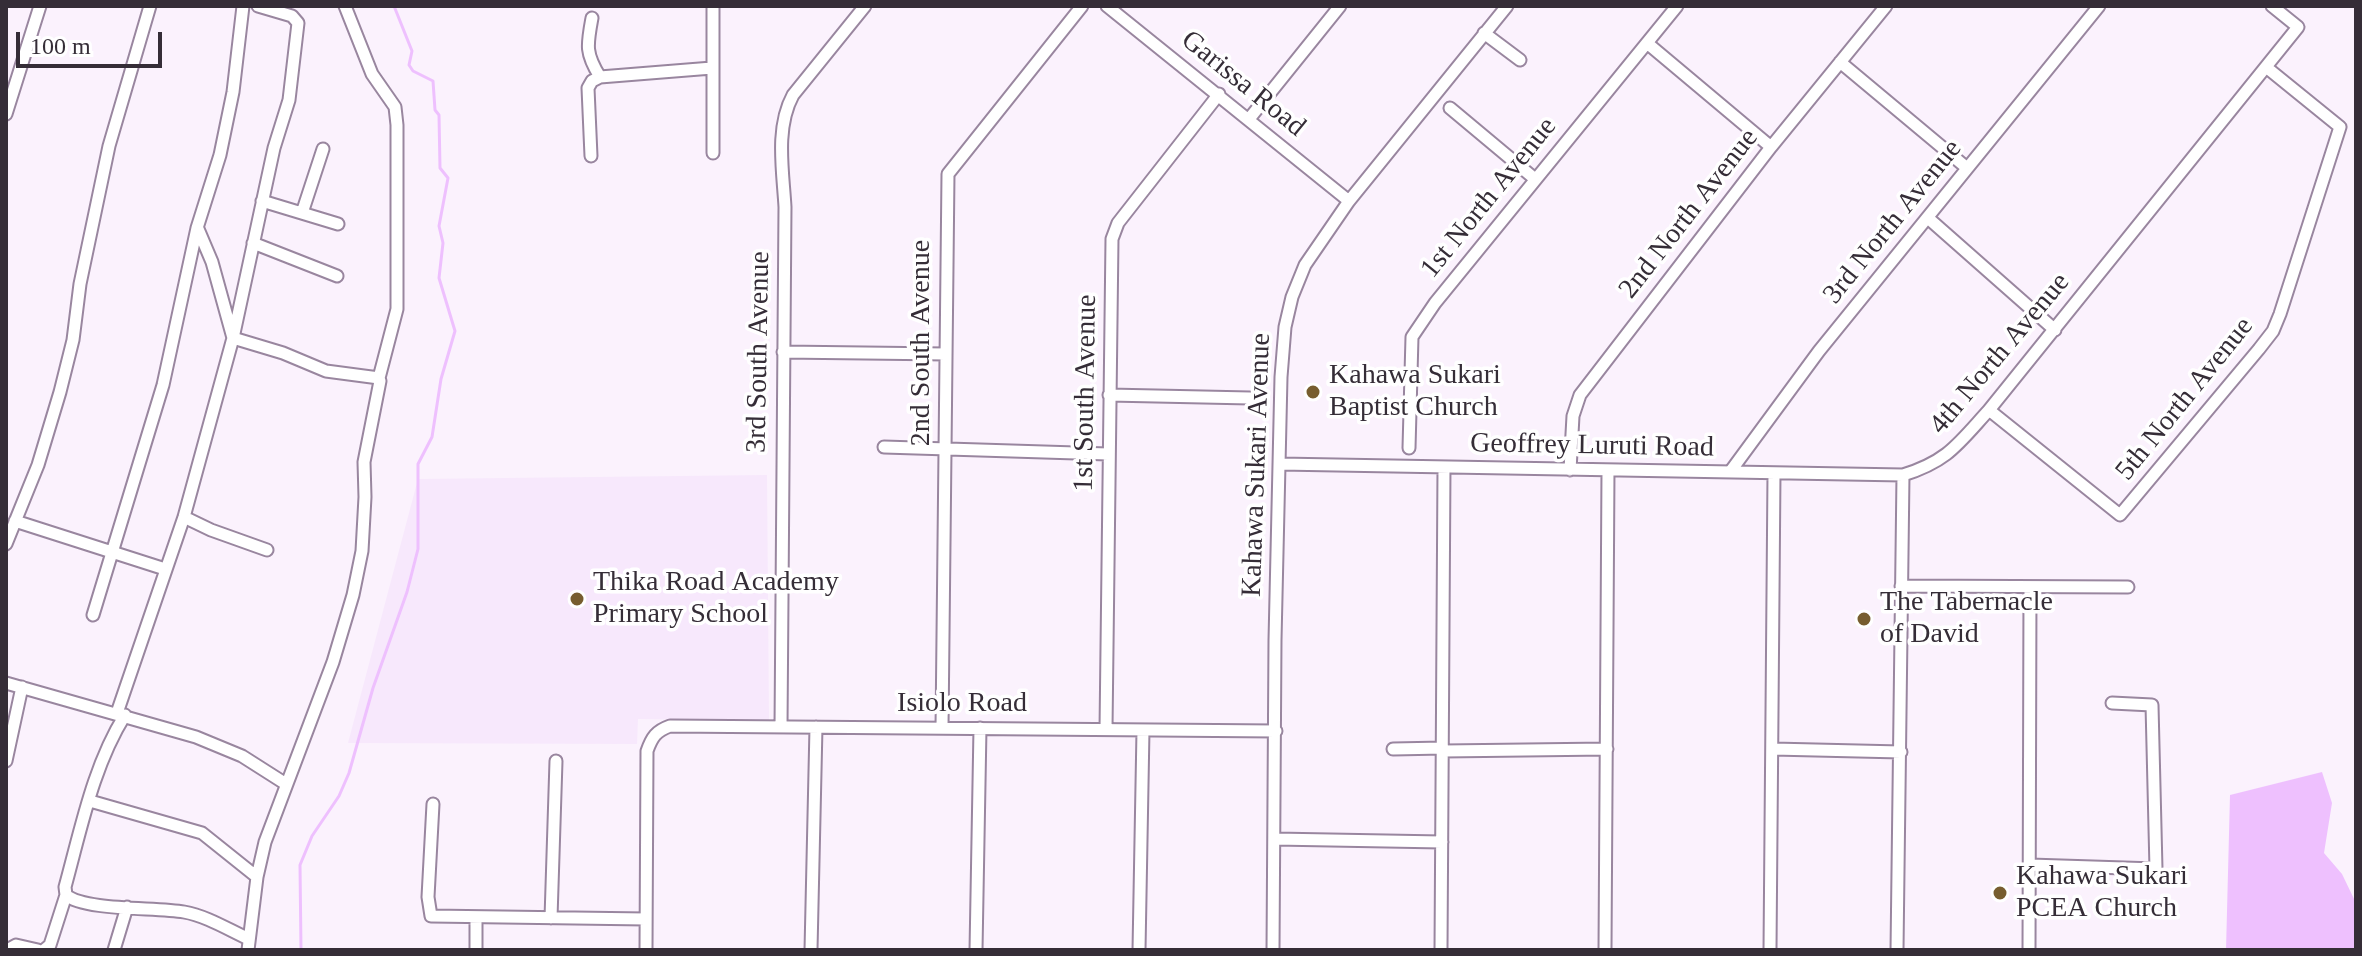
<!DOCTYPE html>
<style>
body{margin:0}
#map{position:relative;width:2362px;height:956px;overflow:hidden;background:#fbf2fd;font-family:Georgia,serif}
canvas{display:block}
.frame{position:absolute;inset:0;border:8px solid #352d37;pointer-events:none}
.scale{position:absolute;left:16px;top:32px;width:146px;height:36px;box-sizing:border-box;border:4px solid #352d37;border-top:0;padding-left:10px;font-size:24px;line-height:28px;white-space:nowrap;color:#352d37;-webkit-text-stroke:6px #fff;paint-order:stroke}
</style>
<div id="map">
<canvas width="2362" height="956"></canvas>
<div class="frame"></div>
<div class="scale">100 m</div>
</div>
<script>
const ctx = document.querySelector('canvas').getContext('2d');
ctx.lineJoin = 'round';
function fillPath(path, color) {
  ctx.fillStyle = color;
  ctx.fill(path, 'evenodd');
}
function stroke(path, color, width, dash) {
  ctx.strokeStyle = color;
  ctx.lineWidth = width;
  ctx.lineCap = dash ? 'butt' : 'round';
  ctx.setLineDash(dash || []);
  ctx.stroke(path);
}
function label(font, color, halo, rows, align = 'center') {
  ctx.font = font + ' Georgia,serif';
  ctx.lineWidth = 7;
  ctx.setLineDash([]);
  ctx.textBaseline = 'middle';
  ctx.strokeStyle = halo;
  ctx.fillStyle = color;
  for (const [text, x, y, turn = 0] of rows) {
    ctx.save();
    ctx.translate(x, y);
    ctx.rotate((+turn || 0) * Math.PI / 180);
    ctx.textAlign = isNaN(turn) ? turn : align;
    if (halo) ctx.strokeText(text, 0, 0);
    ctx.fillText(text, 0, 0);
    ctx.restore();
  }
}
const built = new Path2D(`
 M 767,475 L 769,721 L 638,719 L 637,744 L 348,743 L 418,479 Z`);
const water = new Path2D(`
 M 2322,772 L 2332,803 L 2324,853 L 2342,874 L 2356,903 L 2356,950 L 2226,950 L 2230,795 Z`);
const stream = new Path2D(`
 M 301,950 L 300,865 L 312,836 L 339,796 L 349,773 L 373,688 L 407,592 L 418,549 L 418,464 L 432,437 L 441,379 L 455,331 L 439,278 L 443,243 L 439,226 L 448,178 L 440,168 L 439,115 L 435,110 L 433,81 L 413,71 L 409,65 L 412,51 L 394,6`);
const street = new Path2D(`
 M 1107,6 L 1349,201
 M 592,18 C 587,45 585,53 600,77
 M 1484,33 L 1520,60
 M 1647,43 L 1771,147
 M 1840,62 L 1967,168
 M 1450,108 L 1535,179
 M 6,114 L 40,6
 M 1249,119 L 1340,6
 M 713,153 L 713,6
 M 591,156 L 588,88 L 592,81 L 600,77 L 712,68
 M 262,201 L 338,224
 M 302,213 L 323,149
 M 1928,218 L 2055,330
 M 198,229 L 212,262 L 233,338 L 283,353 L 326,371 L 379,378
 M 253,243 L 337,276
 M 783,352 L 946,354
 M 1109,395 L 1250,398
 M 1989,410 L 2120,515 L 2259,349 L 2273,331 L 2280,314 L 2340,127 L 2266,67
 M 884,447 L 1108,454
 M 1409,448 L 1412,337 L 1435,303 L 1677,6
 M 1280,464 L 1903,475 C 1948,461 1958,444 1989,410 L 2298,27 L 2272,6
 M 1570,470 L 1573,416 L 1580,395 L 1771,147 L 1886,6
 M 1730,472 L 1819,351 L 2099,6
 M 184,517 L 211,530 L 267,550
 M 15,521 L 165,569
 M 6,544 L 38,465 L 60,392 L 73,340 L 80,284 L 109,146 L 150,6
 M 1901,586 L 2128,587
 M 93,615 L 163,385 L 197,228 L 220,155 L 233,92 L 243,6
 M 6,683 L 196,737 L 242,756 L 286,784
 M 117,713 L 184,517 L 233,338 L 274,148 L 289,100 L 298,23 L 292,16 L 258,6
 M 125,715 C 93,766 81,829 65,887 L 66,895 C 85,911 157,907 184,912 C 207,916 229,930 249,939
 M 781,727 L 785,207 C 783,171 775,128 793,95 L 865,6
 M 942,728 L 948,174 L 1082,6
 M 1106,729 L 1112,239 L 1118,223 L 1219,94
 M 1393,749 L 1443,748
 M 1773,749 L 1901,752
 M 1443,751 L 1607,749
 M 6,761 L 22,687
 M 90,801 L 202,833 L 257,877
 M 433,804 L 428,897 L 431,916 L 646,919
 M 1275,839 L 1442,842
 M 2030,865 L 2156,869 L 2152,705 L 2112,703
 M 476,917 L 476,950
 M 551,918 L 556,761
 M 7,950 L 16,945 L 38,950
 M 44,950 L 50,945 L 66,895
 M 114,950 L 127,907
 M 248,950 L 257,877 L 265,842 L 333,662 L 353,595 L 362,551 L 365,497 L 364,462 L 380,381 L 379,378 L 397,309 L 397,125 L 395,107 L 372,74 L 345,6
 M 646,950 L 647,751 C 652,737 656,731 670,726 L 1276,731
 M 811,950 L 816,727
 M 976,950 L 980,728
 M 1139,950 L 1143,730
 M 1273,950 L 1275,640 L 1281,377 L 1285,327 L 1292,297 L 1305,265 L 1349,201 L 1507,6
 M 1441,950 L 1444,467
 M 1605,950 L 1608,470
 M 1770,950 L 1774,473
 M 1897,950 L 1903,475
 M 2029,950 L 2030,587`);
const markers = [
 [1313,392,8,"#775d2f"],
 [577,599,8,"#775d2f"],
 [1864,619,8,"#775d2f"],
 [2000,893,8,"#775d2f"]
];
const streetNames = [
 ["Garissa Road",1243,84,39],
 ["1st North Avenue",1489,198,-51],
 ["2nd North Avenue",1689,214,-52],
 ["3rd North Avenue",1893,222,-51],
 ["2nd South Avenue",922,343,-90],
 ["3rd South Avenue",759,352,-89],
 ["4th North Avenue",2000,354,-50],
 ["1st South Avenue",1086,393,-89],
 ["5th North Avenue",2185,399,-51],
 ["Geoffrey Luruti Road",1592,446,1],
 ["Kahawa Sukari Avenue",1257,465,-88],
 ["Isiolo Road",962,704]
];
const poiNames = [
 ["Kahawa Sukari",1329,376],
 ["Baptist Church",1329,408],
 ["Thika Road Academy",593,583],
 ["Primary School",593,615],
 ["The Tabernacle",1880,603],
 ["of David",1880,635],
 ["Kahawa Sukari",2016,877],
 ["PCEA Church",2016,909]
];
fillPath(built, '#f7e8fc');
fillPath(water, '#eec0fe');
stroke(stream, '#eec0fe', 3);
stroke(street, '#99869f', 15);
stroke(street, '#fff', 11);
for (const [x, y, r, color] of markers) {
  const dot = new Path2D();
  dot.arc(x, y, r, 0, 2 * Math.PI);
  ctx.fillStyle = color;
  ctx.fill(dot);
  stroke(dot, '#fff', 3);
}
label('28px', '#352d37', '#fff', streetNames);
label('28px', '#352d37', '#fff', poiNames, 'left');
</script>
